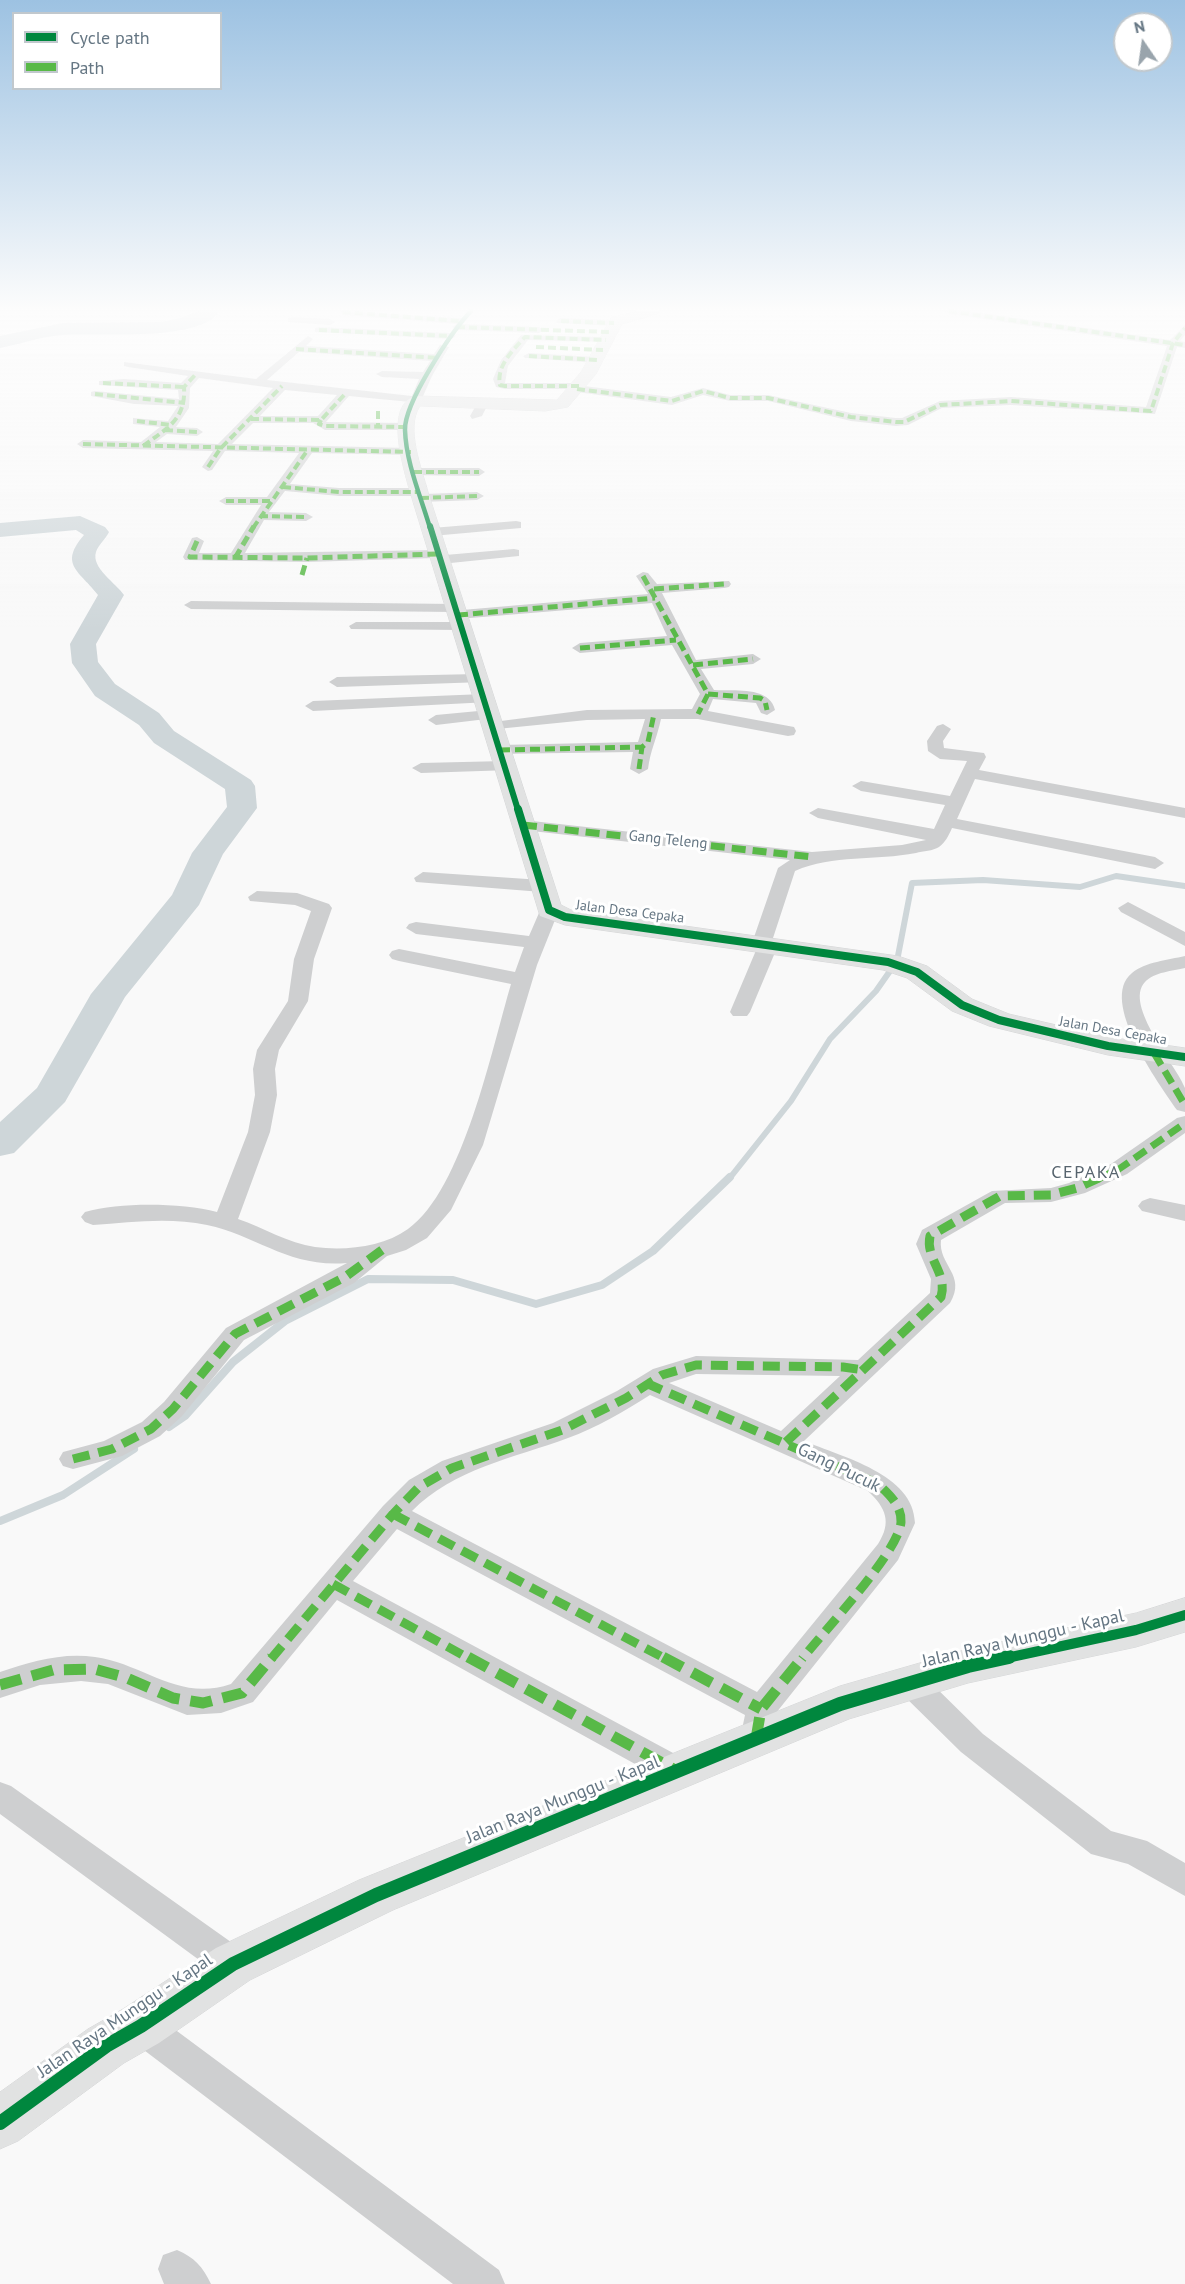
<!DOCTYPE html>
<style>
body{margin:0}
#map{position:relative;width:1185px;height:2284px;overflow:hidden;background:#f9f9f9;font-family:"PT Sans",sans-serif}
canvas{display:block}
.legend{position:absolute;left:12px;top:12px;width:210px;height:78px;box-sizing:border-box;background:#fff;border:2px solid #c1c8cd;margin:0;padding:8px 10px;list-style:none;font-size:18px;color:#657683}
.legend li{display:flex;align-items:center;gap:12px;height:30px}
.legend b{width:30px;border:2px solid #c1c8cd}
.north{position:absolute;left:1113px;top:12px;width:60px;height:60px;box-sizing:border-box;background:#fff;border:2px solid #c1c8cd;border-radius:50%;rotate:347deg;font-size:16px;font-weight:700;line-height:24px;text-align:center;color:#657683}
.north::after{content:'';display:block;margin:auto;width:21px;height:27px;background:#99a4ac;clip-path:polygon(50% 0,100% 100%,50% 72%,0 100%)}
</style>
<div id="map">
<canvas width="1185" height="2284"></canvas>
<ul class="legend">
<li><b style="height:8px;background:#00873e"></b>Cycle path</li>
<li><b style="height:8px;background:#58b947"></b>Path</li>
</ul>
<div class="north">N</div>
</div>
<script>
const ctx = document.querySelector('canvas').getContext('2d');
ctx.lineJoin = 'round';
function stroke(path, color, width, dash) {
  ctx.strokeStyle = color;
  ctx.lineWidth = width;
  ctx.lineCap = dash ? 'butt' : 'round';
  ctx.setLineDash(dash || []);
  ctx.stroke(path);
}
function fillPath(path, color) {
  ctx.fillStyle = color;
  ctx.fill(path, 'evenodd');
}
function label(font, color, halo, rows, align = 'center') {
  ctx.font = font + ' "PT Sans",sans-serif';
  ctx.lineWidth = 6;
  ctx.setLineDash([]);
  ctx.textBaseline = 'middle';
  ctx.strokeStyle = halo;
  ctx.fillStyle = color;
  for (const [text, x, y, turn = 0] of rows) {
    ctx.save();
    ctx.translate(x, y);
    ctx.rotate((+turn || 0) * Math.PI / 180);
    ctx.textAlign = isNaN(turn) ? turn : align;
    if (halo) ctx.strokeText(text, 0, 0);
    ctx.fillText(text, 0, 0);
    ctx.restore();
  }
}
const streamFar1 = new Path2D(`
 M 729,1179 L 791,1101 L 830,1039 L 876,991 L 897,961 L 912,883 L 983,880 L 1080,887 L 1116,876 L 1185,886`);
const stream = new Path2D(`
 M 169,1427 L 185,1416 L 233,1362 L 285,1321 L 368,1279 L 453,1280 L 536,1304 L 602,1285 L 653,1251 L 730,1177
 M 0,1521 L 63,1495 L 134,1449`);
const river = new Path2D(`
 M 199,311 L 220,311 C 198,343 99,332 63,335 C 42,336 21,344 0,348 L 0,336 L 63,323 L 160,322 L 177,319 Z
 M 80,516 L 105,527 L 109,532 C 106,539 98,545 96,552 C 91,568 116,583 124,595 L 96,644 L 98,662 L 115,684 L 159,713 L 174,731 L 251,780 L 255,786 L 257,808 L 223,854 L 199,905 L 125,997 L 65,1102 L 14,1153 L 0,1156 L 0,1122 L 37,1088 L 91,994 L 172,895 L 192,853 L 227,807 L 225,789 L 154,743 L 139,725 L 95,696 L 72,663 L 70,644 L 98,595 C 80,571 58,565 84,535 L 76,530 L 0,537 L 0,523 Z`);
const street = new Path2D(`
 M 339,311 L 460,318 L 465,321 L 461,324 L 539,327 L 544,330 L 539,333 L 457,330 L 452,327 L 457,324 L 343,315 Z
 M 944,311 L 968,311 L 1170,340 L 1185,325 L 1185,335 L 1180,341 L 1185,342 L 1185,348 L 1177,347 L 1155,414 L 1011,405 L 942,408 L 908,425 L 896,426 L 851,421 L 768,401 L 730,401 L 703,395 L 672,405 L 577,392 L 572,389 L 505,389 L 496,387 L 493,379 L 501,360 L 521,335 L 606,337 L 611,340 L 610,342 L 528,340 L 508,366 L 505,383 L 579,383 L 584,386 L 671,397 L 703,388 L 730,395 L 768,395 L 851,413 L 896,418 L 902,418 L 940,401 L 1011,397 L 1146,407 L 1167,346 L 949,314 Z
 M 292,317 L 330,319 L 335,322 L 330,325 L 288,322 L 288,318 Z
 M 561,318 L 614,320 L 619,323 L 614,326 L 557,323 L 556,321 Z
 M 319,327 L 451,333 L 456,336 L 451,339 L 315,332 L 315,328 Z
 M 308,336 L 313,339 L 306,346 L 434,354 L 440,345 L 449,347 L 432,376 L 420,403 L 349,396 L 326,422 L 405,423 L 409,424 L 409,430 L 325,430 L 313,423 L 253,423 L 232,444 L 411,448 L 415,449 L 415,455 L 312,453 L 290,484 L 339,488 L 419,488 L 424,489 L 424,494 L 477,492 L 484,496 L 477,500 L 421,502 L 416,501 L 416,496 L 339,496 L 285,491 L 269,512 L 306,513 L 313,517 L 306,521 L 264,520 L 245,553 L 439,550 L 444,551 L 445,555 L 514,549 L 519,550 L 519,556 L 441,564 L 436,563 L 435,558 L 307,562 L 185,560 L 183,557 L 192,538 L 197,537 L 204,541 L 199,553 L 231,553 L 261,505 L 226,505 L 219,501 L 226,497 L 267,497 L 299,453 L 225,451 L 212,470 L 208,471 L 202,467 L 213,451 L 83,448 L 77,444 L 83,440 L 141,442 L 160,427 L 133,424 L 133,418 L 168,421 L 178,406 L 134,404 L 91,396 L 91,392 L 95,391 L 179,399 L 178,390 L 99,385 L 99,381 L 124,379 L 181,383 L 188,376 L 128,367 L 124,366 L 124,362 L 256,379 ZM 299,352 L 430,361 L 423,372 L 382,371 L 376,374 L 382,377 L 419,379 L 412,396 L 267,380 ZM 199,378 L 273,388 L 218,444 L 156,442 L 167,434 L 197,436 L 203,432 L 197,428 L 176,427 L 189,408 L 190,388 ZM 285,390 L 337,395 L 318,416 L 260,416 Z
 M 529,353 L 597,357 L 603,360 L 597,363 L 525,358 L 523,356 Z
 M 482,400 L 488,404 L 482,416 L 472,419 L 470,416 L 478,402 Z
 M 414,468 L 479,468 L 485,472 L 479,476 L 409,475 L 409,469 Z
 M 516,521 L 521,522 L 521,528 L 432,536 L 425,532 L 432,528 Z
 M 643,572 L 648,573 L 657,584 L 729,581 L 731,584 L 729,587 L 724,588 L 662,593 L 696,660 L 753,654 L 761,659 L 753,664 L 701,669 L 714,690 C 734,691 770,686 775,710 L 767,715 L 761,713 L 756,703 L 713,699 L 708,711 L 794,727 L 796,731 L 794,735 L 788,736 L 698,719 L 661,719 C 657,738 650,751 648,769 L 639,774 L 630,769 L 633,752 L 494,754 L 492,750 L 500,745 L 638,742 L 645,719 L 587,720 L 487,730 L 485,727 L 493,722 L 587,710 L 692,709 L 700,694 L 672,645 L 580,653 L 572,648 L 580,643 L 667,636 L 652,603 L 458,619 L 453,618 L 452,612 L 191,609 L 184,605 L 191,601 L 456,604 L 461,605 L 462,610 L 648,594 L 636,576 Z
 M 356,622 L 461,622 L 468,626 L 461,630 L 351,629 L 349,626 Z
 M 478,674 L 486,679 L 484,682 L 337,687 L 329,682 L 337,677 Z
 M 484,694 L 490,696 L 492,699 L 490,702 L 313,711 L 305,706 L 313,701 Z
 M 489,710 L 495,712 L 497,715 L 495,718 L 436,725 L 428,720 L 436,715 Z
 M 943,724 L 951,729 L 943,741 L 944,748 L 984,753 L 986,757 L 979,770 L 1185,808 L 1185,818 L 975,779 L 957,819 L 1155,857 L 1164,863 L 1155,869 L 952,828 C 949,835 945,843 939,847 C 933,851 923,851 916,853 C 876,861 833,854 795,871 L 773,938 L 779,943 L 750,1012 L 747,1016 L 733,1016 L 730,1012 L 757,948 L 752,943 L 778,868 L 790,860 L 523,830 L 514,825 L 523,820 L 812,852 L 902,845 L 926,840 L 818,818 L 809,813 L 818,808 L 934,829 L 945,805 L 861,791 L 852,786 L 861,781 L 950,796 L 967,761 L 940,759 L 928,751 L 927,741 L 937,726 Z
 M 505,761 L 514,766 L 511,770 L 421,773 L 412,768 L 421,763 Z
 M 423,872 L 542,880 L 551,886 L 542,892 L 416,882 L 414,878 Z
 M 257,891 L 297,893 L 329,904 L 332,908 L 314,959 L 308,1001 L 279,1050 L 275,1069 L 277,1095 L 270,1132 L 238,1219 C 264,1228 288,1243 315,1247 C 345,1251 383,1247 408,1229 C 463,1190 492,1048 511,984 L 399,961 L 392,959 L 389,955 L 392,951 L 399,949 L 515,972 L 524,947 L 416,934 L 406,928 L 409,924 L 416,922 L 529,936 L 542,906 L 556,906 L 559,910 L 537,965 L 483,1145 L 451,1210 L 427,1238 L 406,1250 L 387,1256 L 354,1283 L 244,1340 L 182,1416 L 160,1436 L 122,1456 L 73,1469 L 63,1466 L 59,1459 L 63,1452 L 104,1441 L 142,1422 L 164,1402 L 226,1328 L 347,1263 C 289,1268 258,1236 207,1225 C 170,1217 131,1222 93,1225 L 85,1222 L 81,1217 L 85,1212 C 121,1202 181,1203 217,1212 L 248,1132 L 255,1095 L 253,1069 L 257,1050 L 288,1001 L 294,959 L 311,911 L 295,905 L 250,901 L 248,897 Z
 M 1128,902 L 1185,932 L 1185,946 L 1121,912 L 1118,908 Z
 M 1185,956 L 1185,968 C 1173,971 1154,972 1145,982 C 1123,1005 1177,1066 1185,1088 C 1185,1094 1185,1105 1185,1112 L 1177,1110 C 1159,1084 1098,1000 1132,973 C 1145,962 1168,960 1185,956 Z
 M 1185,1116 L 1185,1133 L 1127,1174 L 1085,1193 L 1051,1202 L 1005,1203 L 941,1240 C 938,1265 967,1275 950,1303 L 804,1441 C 842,1457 914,1474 915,1523 L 898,1560 L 776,1713 L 772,1739 L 767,1748 L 756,1752 L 745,1748 L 740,1739 L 745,1715 L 397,1529 L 353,1581 L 688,1761 L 693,1771 L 688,1781 L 677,1785 L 666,1781 L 337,1600 L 253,1702 L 221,1713 L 187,1715 L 108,1684 L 81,1681 L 40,1685 L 0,1698 L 0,1672 C 30,1662 62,1652 95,1657 C 145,1664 178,1702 231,1684 L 383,1506 L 409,1480 L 442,1461 L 553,1423 L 617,1391 L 653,1369 L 696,1356 L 858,1360 L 930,1293 L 931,1279 L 916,1244 L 922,1230 L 992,1191 L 1051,1188 L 1069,1183 L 1111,1164 L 1177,1118 ZM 696,1374 L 840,1376 L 781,1431 L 669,1383 ZM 650,1395 L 868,1491 C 886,1508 892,1522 878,1544 L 757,1692 L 412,1511 C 453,1469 514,1458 568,1438 C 596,1428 625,1411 650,1395 Z
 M 1150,1198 L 1185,1205 L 1185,1221 L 1142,1211 L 1138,1206 L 1142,1201 Z
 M 911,1670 L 922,1674 L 983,1734 L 1111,1831 L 1147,1841 L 1185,1863 L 1185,1896 L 1128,1864 L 1091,1854 L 961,1752 L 900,1692 L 896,1683 L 900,1674 Z
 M 0,1782 L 11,1786 L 245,1952 L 250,1964 L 245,1976 L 233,1980 L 221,1976 L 0,1814 Z
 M 141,2009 L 154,2014 L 499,2270 L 505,2284 L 453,2284 L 128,2038 L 123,2026 L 128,2014 Z
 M 177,2250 C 194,2257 203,2267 211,2284 L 164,2284 L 158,2269 L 163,2255 Z`);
const secondary = new Path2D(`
 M 637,311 L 659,311 L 657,314 L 622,324 L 596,374 L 568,407 L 545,411 L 420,406 C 405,428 422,469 428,492 L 561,905 L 571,910 L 898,956 L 927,966 L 972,999 L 1009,1014 L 1108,1037 L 1185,1048 L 1185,1066 L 1108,1055 L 989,1026 L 952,1011 L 907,978 L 883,970 L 565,925 L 540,916 L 410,492 C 404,470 383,404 416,396 L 557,400 L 581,372 L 611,318 Z
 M 1185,1598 L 1185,1632 L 1136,1647 L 968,1683 L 849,1719 L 393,1910 L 250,1980 L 159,2043 L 124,2063 L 18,2141 L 0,2149 L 0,2092 L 88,2029 L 123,2009 L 216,1948 L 359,1880 L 840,1686 L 968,1649 L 1136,1613 Z`);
const quietFar4 = new Path2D(`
 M 949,311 L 1185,345
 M 343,312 L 460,321
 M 561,321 L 614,323
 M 457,327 L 610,332
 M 319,330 L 451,336
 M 536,347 L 603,350
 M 296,349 L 439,358
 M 529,356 L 597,360
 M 103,383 L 184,387
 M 579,386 L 505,386 L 500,385 C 496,366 513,350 525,337 L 606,340
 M 577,389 L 672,401 L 703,391 L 730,398 L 768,398 L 851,417 L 896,422 L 904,422 L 940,405 L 1011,401 L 1151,411 L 1173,343 L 1185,328
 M 95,394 L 185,403
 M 378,411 L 378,427
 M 251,419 L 321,420 L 345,394
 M 321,420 L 319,424 L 325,426 L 405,427
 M 137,421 L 171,425
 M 165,430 L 197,432
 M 83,444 L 411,452
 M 143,446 C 167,428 186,420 184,387 L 196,374
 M 208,467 L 220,449 L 282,386
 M 414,472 L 479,472
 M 283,487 L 339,492 L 419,492
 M 421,498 L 477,496
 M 226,501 L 272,501
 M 260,516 L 306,517
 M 253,528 L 307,451`);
const quietFar3 = new Path2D(`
 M 197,541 L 190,557 L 307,558 L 439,554
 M 235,558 L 254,526
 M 302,575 L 307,558
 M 643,576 L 708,694 L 698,714
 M 654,589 L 724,584
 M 458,615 L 655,598
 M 580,648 L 676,640
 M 693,665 L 753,659
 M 708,694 L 760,698 L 765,701 L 767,710
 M 500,750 L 642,747 L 648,742 L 654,714
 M 639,769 L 642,747`);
const quietFar2 = new Path2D(`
 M 523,825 L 812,857
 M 1154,1053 L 1185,1105
 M 1098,1179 L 1119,1169 L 1185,1123`);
const quietFar1 = new Path2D(`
 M 646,1383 L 878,1484 C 889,1494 902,1506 901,1522 C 899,1552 823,1632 802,1659
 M 786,1442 L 941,1297 C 948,1273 925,1259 930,1236 L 1000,1196 L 1051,1195 L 1077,1188 L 1101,1177
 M 73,1459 L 112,1449 L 151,1429 L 173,1409 L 235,1334 L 345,1277 L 382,1250
 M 393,1514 L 666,1659
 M 333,1584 L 470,1659
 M 271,1659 L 393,1514 L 419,1487 L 452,1468 L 562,1430 L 626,1398 L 662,1375 L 696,1365 L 843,1367 L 864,1370`);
const quiet = new Path2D(`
 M 468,1657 L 677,1771
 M 663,1657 L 761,1709
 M 0,1685 L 53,1670 L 94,1669 L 127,1678 L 173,1698 L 203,1703 L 242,1693 L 272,1657
 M 756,1739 L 761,1709 L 803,1657`);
const cyclewayFar4 = new Path2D(`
 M 430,528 C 421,497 406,463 405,430 C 404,403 452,331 471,311`);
const cyclewayFar3 = new Path2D(`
 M 430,526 L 518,810`);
const cyclewayFar2 = new Path2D(`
 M 518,809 L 549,910 L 565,917 L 888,962 L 917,972 L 962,1005 L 999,1020 L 1108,1046 L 1185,1057`);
const cyclewayFar1 = new Path2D(`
 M 1002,1659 L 1136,1630 L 1185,1615`);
const cycleway = new Path2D(`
 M 0,2123 L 106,2046 L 141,2026 L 233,1964 L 376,1895 L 840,1704 L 968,1666 L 1009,1657`);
const farStreetnames = [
 ["Jalan Desa Cepaka",630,912,7],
 ["Jalan Desa Cepaka",1113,1031,10]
];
const streetNames = [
 ["Gang Teleng",668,840,6]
];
const quarterNames = [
 ["CEPAKA",1086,1173]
];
const nearStreetnames = [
 ["Gang Pucuk",839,1468,26],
 ["Jalan Raya Munggu - Kapal",1023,1639,-13],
 ["Jalan Raya Munggu - Kapal",563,1800,-22],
 ["Jalan Raya Munggu - Kapal",125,2016,-34]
];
stroke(streamFar1, '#ced6d9', 6);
stroke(stream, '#ced6d9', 8);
fillPath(river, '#ced6d9');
stroke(secondary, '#d5d6d7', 1);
fillPath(street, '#cecfd0');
fillPath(secondary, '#e1e2e2');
stroke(quietFar4, '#58b947', 4, [8, 4]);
stroke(quietFar3, '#58b947', 5, [10, 5]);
stroke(quietFar2, '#58b947', 7, [14, 7]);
stroke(quietFar1, '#58b947', 9, [17, 9]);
stroke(quiet, '#58b947', 11, [22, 11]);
stroke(cyclewayFar4, '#00873e', 4.5);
stroke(cyclewayFar3, '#00873e', 6);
stroke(cyclewayFar2, '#00873e', 8);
stroke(cyclewayFar1, '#00873e', 10);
stroke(cycleway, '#00873e', 14);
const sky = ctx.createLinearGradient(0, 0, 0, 630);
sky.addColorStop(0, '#9dc2e2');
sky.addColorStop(0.49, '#fcfcfc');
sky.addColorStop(1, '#fcfcfc00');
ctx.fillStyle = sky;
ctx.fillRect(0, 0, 1185, 630);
label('14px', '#657683', '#fff', farStreetnames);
label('15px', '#657683', '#fff', streetNames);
ctx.letterSpacing = '1.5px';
label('18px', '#57646e', '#fff', quarterNames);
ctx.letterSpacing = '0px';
label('18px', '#657683', '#fff', nearStreetnames);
</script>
